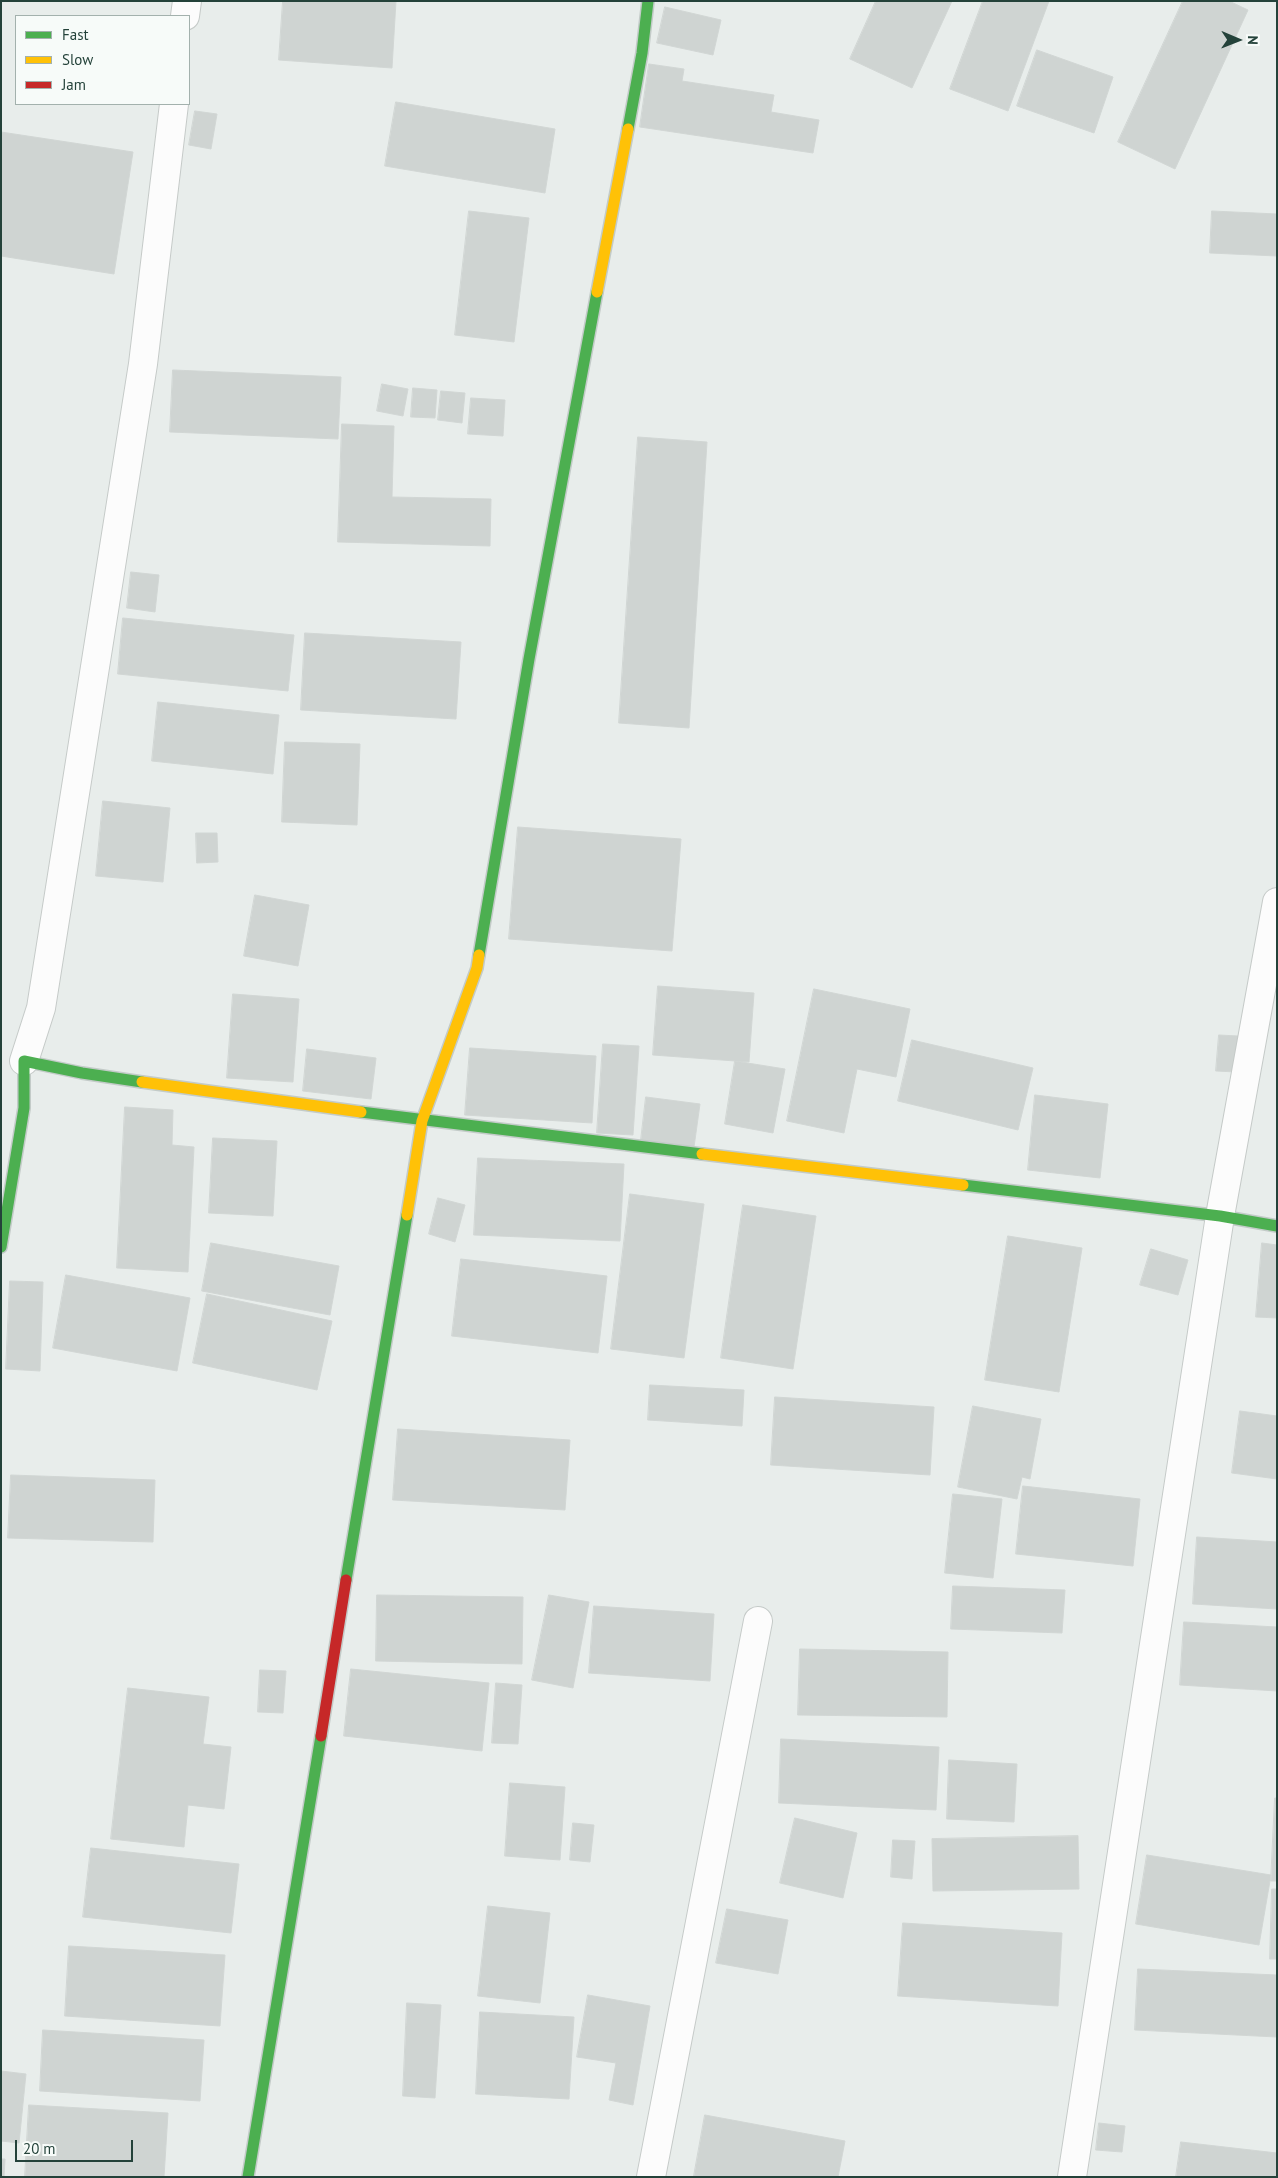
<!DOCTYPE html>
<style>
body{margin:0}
#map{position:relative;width:1278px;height:2178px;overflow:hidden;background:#e8edeb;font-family:"PT Sans",sans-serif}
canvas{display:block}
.frame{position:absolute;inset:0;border:2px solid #24423a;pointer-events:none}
.legend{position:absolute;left:15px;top:15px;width:175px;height:90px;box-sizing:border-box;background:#f7fbf9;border:1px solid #a3b1ad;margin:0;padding:6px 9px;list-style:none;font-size:15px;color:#24423a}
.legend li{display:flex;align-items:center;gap:10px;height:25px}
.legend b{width:25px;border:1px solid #a3b1ad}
.north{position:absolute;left:1213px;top:15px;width:50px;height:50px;-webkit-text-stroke:4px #f7fbf9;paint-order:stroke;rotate:91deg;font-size:14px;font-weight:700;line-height:20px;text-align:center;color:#24423a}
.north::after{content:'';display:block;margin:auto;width:18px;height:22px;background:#24423a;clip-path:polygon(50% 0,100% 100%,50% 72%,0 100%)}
.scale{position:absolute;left:15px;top:2140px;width:118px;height:22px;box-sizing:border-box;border:2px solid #24423a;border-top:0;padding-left:6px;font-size:15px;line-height:18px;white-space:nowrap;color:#24423a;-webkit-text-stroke:4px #f7fbf9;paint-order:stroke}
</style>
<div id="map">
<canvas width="1278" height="2178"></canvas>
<div class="frame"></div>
<ul class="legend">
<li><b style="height:6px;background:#4caf50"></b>Fast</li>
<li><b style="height:6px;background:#ffc107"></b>Slow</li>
<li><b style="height:6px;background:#c62828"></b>Jam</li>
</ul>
<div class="north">N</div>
<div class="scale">20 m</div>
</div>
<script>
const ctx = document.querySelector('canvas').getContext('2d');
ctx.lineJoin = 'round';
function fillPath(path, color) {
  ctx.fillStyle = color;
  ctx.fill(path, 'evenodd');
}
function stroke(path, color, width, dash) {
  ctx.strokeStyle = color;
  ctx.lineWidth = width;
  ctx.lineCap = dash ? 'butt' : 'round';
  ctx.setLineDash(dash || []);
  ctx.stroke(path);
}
const building = new Path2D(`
 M 283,1 L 396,1 L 392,68 L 279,60 Z
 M 876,1 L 952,1 L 912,88 L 850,59 Z
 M 983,1 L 1049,1 L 1008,111 L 950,89 Z
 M 1183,1 L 1229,1 L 1248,10 L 1175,169 L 1118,142 Z
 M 665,7 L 721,20 L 713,55 L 657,43 Z
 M 1037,50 L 1113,77 L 1094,133 L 1017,106 Z
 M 649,64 L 684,69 L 682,81 L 774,95 L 771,112 L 819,120 L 813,153 L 640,127 Z
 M 396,102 L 555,129 L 545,193 L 385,166 Z
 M 195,111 L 217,114 L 211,149 L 189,145 Z
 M 1,132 L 133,152 L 114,274 L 1,256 Z
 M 469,211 L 529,218 L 514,342 L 455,335 Z
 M 1212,211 L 1277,214 L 1277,256 L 1210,253 Z
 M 173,370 L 341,377 L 338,439 L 170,432 Z
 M 382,384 L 408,389 L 403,416 L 377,411 Z
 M 413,388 L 437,390 L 435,418 L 411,417 Z
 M 441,391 L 465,393 L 462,423 L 438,420 Z
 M 471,398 L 505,400 L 503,436 L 468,434 Z
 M 342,424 L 394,426 L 392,497 L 491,499 L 490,546 L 338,542 Z
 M 638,437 L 707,442 L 689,728 L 619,723 Z
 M 131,572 L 159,575 L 155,612 L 127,608 Z
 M 123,618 L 294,635 L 288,691 L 118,674 Z
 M 305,633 L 461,642 L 456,719 L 301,710 Z
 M 158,702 L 279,715 L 273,774 L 152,761 Z
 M 285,742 L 360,744 L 357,825 L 282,822 Z
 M 103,801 L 170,808 L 163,882 L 96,876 Z
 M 518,827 L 681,839 L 672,951 L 509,939 Z
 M 196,833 L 217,833 L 218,862 L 197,863 Z
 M 255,895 L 309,905 L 298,966 L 244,956 Z
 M 658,986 L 754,993 L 749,1062 L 653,1055 Z
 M 814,989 L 910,1009 L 896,1077 L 857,1069 L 844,1133 L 787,1121 Z
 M 233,994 L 299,999 L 293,1082 L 227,1078 Z
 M 1219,1035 L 1238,1036 L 1236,1072 L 1216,1071 Z
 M 912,1040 L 1033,1068 L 1018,1130 L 898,1101 Z
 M 603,1044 L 639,1046 L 633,1135 L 597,1133 Z
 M 470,1048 L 596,1056 L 592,1123 L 465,1115 Z
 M 307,1049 L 376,1058 L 371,1099 L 303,1091 Z
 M 735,1061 L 785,1069 L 773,1133 L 725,1124 Z
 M 1035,1095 L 1108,1104 L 1100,1178 L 1028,1170 Z
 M 646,1097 L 700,1104 L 694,1147 L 641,1140 Z
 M 125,1107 L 173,1110 L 172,1145 L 194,1147 L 188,1272 L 117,1268 Z
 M 213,1138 L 277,1141 L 273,1216 L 209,1213 Z
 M 478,1158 L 624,1164 L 620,1241 L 474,1235 Z
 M 630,1194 L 704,1204 L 684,1358 L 611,1349 Z
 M 438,1198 L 465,1205 L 455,1242 L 429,1234 Z
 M 743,1205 L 816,1216 L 793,1369 L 721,1358 Z
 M 1008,1236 L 1082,1248 L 1059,1392 L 985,1380 Z
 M 211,1243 L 339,1266 L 330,1315 L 202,1291 Z
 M 1262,1243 L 1277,1245 L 1277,1318 L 1256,1317 Z
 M 1151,1249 L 1188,1260 L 1178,1295 L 1140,1285 Z
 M 461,1259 L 607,1276 L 598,1353 L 452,1336 Z
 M 66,1275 L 190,1298 L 177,1371 L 53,1348 Z
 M 10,1281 L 43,1282 L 40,1371 L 6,1369 Z
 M 207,1294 L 332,1321 L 317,1390 L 193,1363 Z
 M 650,1385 L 744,1390 L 742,1426 L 648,1420 Z
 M 775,1397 L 934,1407 L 930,1475 L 771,1465 Z
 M 973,1406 L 1041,1419 L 1030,1479 L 1022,1477 L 1017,1499 L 958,1487 Z
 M 1240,1411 L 1277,1416 L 1277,1479 L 1232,1473 Z
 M 398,1429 L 570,1440 L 565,1510 L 393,1500 Z
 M 11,1475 L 155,1480 L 153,1542 L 8,1538 Z
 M 1023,1486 L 1140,1499 L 1133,1566 L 1016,1554 Z
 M 953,1494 L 1002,1499 L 993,1578 L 945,1573 Z
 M 1197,1537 L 1277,1542 L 1277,1609 L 1193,1604 Z
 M 953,1586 L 1065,1590 L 1062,1633 L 951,1629 Z
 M 377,1595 L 523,1597 L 522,1664 L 376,1661 Z
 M 549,1595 L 589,1602 L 573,1688 L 532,1680 Z
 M 594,1606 L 714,1614 L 710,1681 L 589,1673 Z
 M 1184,1622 L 1277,1627 L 1277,1691 L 1180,1685 Z
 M 800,1649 L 948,1652 L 947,1717 L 798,1715 Z
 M 351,1669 L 489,1683 L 482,1751 L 344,1736 Z
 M 260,1670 L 286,1671 L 283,1713 L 258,1712 Z
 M 496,1683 L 522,1685 L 518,1744 L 492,1743 Z
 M 128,1688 L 209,1697 L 203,1744 L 231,1747 L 224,1809 L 188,1805 L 184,1847 L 111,1839 Z
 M 781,1739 L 939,1747 L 936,1810 L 779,1803 Z
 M 949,1760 L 1017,1764 L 1014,1822 L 947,1819 Z
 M 510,1783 L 565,1787 L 560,1860 L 505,1856 Z
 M 1275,1798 L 1277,1798 L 1277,1881 L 1271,1881 Z
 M 795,1818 L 857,1833 L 843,1898 L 780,1883 Z
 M 573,1823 L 594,1825 L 590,1862 L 570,1860 Z
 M 1078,1836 L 1079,1889 L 933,1891 L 932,1839 Z
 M 893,1840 L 915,1841 L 912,1879 L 891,1877 Z
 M 91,1848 L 239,1864 L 231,1933 L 83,1917 Z
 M 1147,1855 L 1271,1875 L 1259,1945 L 1136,1924 Z
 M 1272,1889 L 1277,1889 L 1277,1959 L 1270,1959 Z
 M 488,1906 L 550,1913 L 540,2003 L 478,1996 Z
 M 727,1909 L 788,1920 L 778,1974 L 716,1963 Z
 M 903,1923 L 1062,1933 L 1058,2006 L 898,1996 Z
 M 69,1946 L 225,1955 L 220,2026 L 65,2016 Z
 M 1138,1969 L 1277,1975 L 1277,2037 L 1135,2030 Z
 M 588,1995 L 650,2006 L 633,2105 L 609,2100 L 616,2063 L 577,2057 Z
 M 407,2003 L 441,2005 L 435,2098 L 403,2096 Z
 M 480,2012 L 574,2017 L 569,2099 L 476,2094 Z
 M 43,2030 L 204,2040 L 200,2101 L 40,2091 Z
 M 1,2071 L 26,2074 L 19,2143 L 1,2141 Z
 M 29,2105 L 168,2113 L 164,2177 L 25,2177 Z
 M 705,2115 L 845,2141 L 838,2177 L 694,2176 Z
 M 1099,2123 L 1125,2126 L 1122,2152 L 1096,2150 Z
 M 1181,2142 L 1277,2153 L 1277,2177 L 1176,2177 Z
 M 1,2159 L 5,2159 L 4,2177 L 1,2177 Z`);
const street = new Path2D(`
 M 185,16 L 187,1
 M 24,1061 L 41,1008 L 143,364 L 174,104
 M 651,2177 L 758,1621
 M 1072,2177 L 1220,1216 L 1277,902`);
const fast = new Path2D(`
 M 628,129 L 642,53 L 648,1
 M 479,955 L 529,659 L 597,292
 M 361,1112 L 702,1154
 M 963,1185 L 1220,1216 L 1277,1226
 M 1,1247 L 24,1108 L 24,1061 L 82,1073 L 142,1082
 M 346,1580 L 407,1215
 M 248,2177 L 321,1736`);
const slow = new Path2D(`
 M 597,292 L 628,129
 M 142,1082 L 361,1112
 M 702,1154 L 963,1185
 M 407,1215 L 422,1121 L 477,968 L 479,955`);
const jam = new Path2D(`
 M 321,1736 L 346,1580`);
fillPath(building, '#cfd4d2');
stroke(building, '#d1d6d4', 1);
stroke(street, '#c5cac8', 30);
stroke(fast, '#c3cbc8', 14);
stroke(slow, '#c3cbc8', 14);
stroke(jam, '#c3cbc8', 14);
stroke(street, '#fcfcfc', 28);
stroke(fast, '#4caf50', 11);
stroke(slow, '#ffc107', 11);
stroke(jam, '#c62828', 11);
</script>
